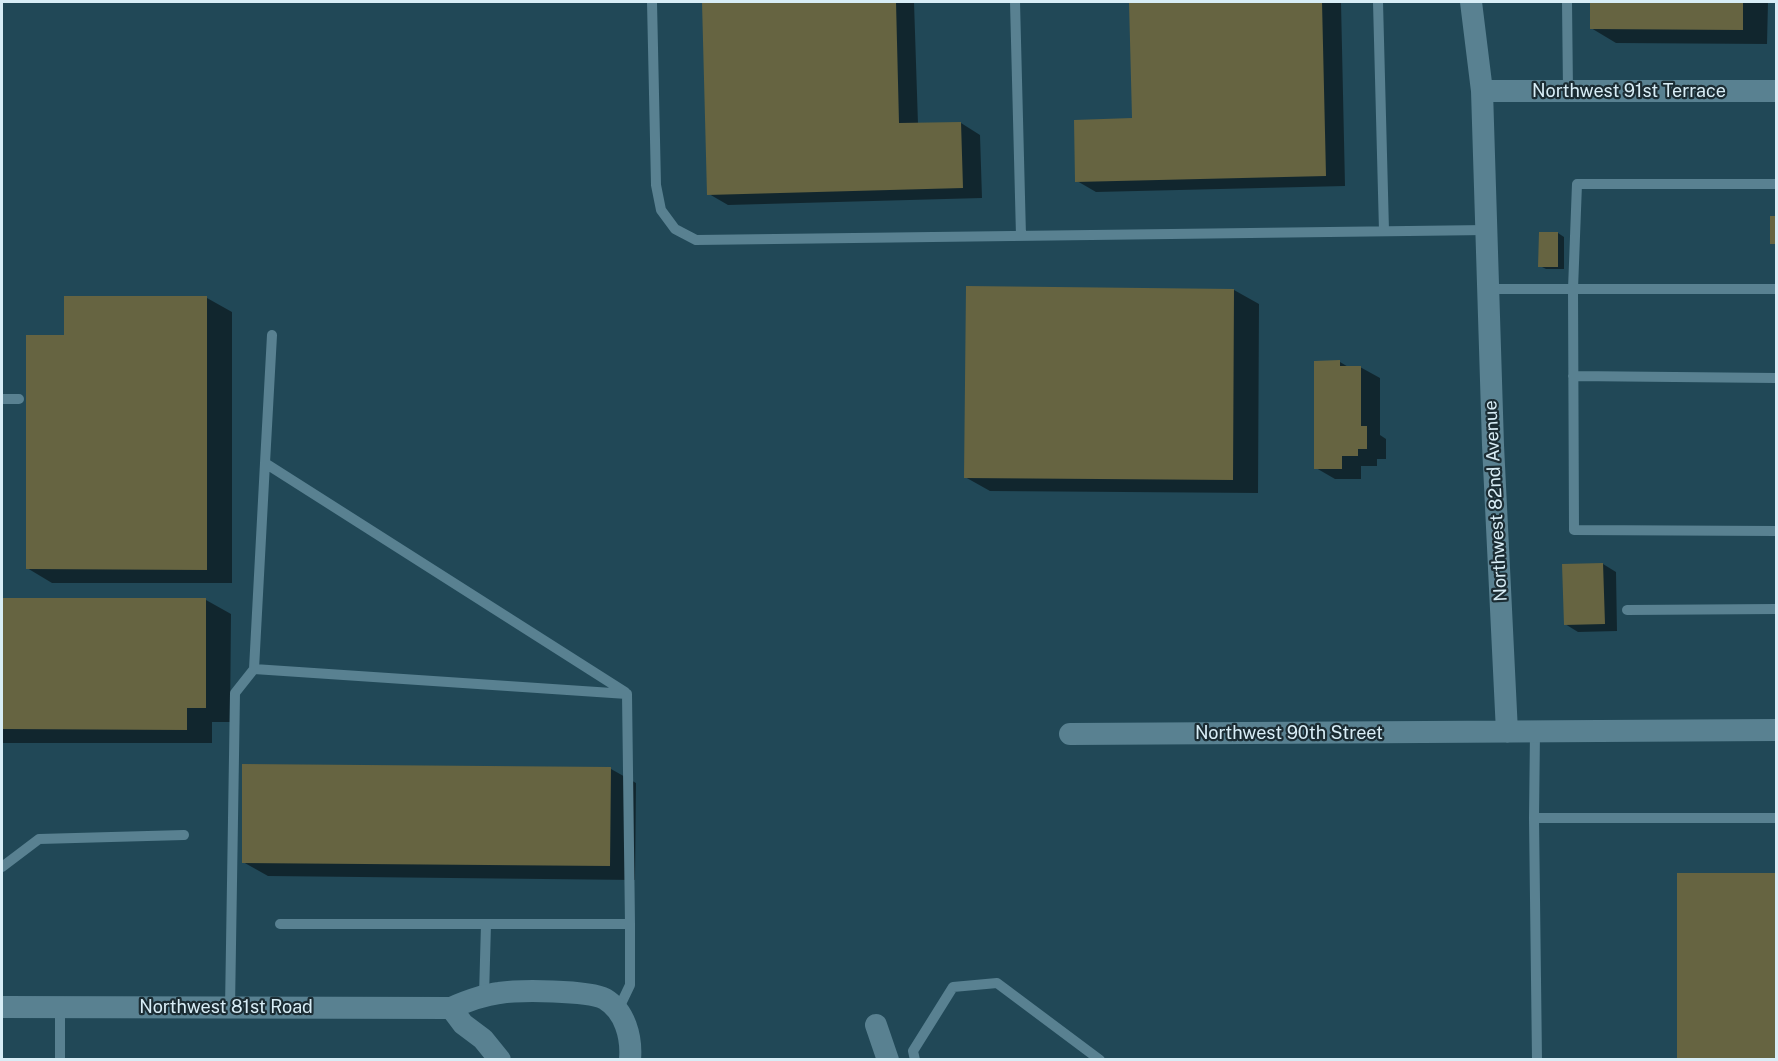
<!DOCTYPE html>
<style>
body{margin:0}
#map{position:relative;width:1778px;height:1061px;overflow:hidden;background:#214857;font-family:"Public Sans",sans-serif}
canvas{display:block}
.frame{position:absolute;inset:0;border:3px solid #d8edf6;pointer-events:none}
</style>
<div id="map">
<canvas width="1778" height="1061"></canvas>
<div class="frame"></div>
</div>
<script>
const ctx = document.querySelector('canvas').getContext('2d');
ctx.lineJoin = 'round';
function fillPath(path, color) {
  ctx.fillStyle = color;
  ctx.fill(path, 'evenodd');
}
function stroke(path, color, width, dash) {
  ctx.strokeStyle = color;
  ctx.lineWidth = width;
  ctx.lineCap = dash ? 'butt' : 'round';
  ctx.setLineDash(dash || []);
  ctx.stroke(path);
}
function label(font, color, halo, rows, align = 'center') {
  ctx.font = font + ' "Public Sans",sans-serif';
  ctx.lineWidth = 4.5;
  ctx.setLineDash([]);
  ctx.textBaseline = 'middle';
  ctx.strokeStyle = halo;
  ctx.fillStyle = color;
  for (const [text, x, y, turn = 0] of rows) {
    ctx.save();
    ctx.translate(x, y);
    ctx.rotate((+turn || 0) * Math.PI / 180);
    ctx.textAlign = isNaN(turn) ? turn : align;
    if (halo) ctx.strokeText(text, 0, 0);
    ctx.fillText(text, 0, 0);
    ctx.restore();
  }
}
const shadow = new Path2D(`
 M 703,2 L 914,2 L 918,124 L 961,123 L 980,135 L 982,198 L 728,205 L 709,194 Z
 M 1130,2 L 1341,2 L 1345,186 L 1096,192 L 1077,181 L 1133,120 Z
 M 1591,2 L 1768,2 L 1767,44 L 1616,43 L 1591,28 Z
 M 1540,233 L 1558,233 L 1564,237 L 1564,269 L 1546,269 L 1540,266 Z
 M 967,288 L 1234,290 L 1259,304 L 1258,493 L 990,491 L 965,477 Z
 M 65,298 L 207,298 L 232,312 L 232,583 L 52,583 L 27,568 L 65,337 Z
 M 1340,362 L 1350,368 L 1360,367 L 1380,378 L 1380,435 L 1386,439 L 1386,459 L 1377,459 L 1377,466 L 1361,466 L 1361,479 L 1335,479 L 1316,468 Z
 M 1603,564 L 1616,572 L 1617,631 L 1578,632 L 1565,624 Z
 M 2,599 L 206,600 L 231,614 L 230,722 L 212,722 L 212,743 L 2,743 Z
 M 611,769 L 636,783 L 635,880 L 268,876 L 243,862 Z
 M 1678,874 L 1776,874 L 1776,1060 L 1678,1060 Z`);
const building = new Path2D(`
 M 702,2 L 896,2 L 899,123 L 961,122 L 963,188 L 707,195 Z
 M 1129,2 L 1322,2 L 1326,176 L 1075,182 L 1074,120 L 1132,118 Z
 M 1590,2 L 1743,2 L 1743,30 L 1590,29 Z
 M 1770,216 L 1776,216 L 1776,244 L 1770,244 Z
 M 1539,232 L 1558,232 L 1558,267 L 1538,267 Z
 M 966,286 L 1234,289 L 1233,480 L 964,478 Z
 M 64,296 L 207,296 L 207,570 L 26,569 L 26,335 L 64,335 Z
 M 1340,360 L 1340,366 L 1361,366 L 1361,426 L 1367,426 L 1367,449 L 1358,449 L 1358,456 L 1342,456 L 1342,469 L 1314,469 L 1314,361 Z
 M 1603,563 L 1605,624 L 1564,625 L 1562,564 Z
 M 2,598 L 206,598 L 206,708 L 187,708 L 187,730 L 2,729 Z
 M 242,764 L 611,767 L 610,866 L 242,863 Z
 M 1677,873 L 1776,873 L 1776,1060 L 1677,1060 Z`);
const lane = new Path2D(`
 M 652,2 L 656,185 L 661,210 L 675,229 L 696,240 L 1487,230
 M 1015,2 L 1021,236
 M 1378,2 L 1384,231
 M 1567,2 L 1568,91
 M 1776,184 L 1577,184 L 1573,289 L 1574,530 L 1776,531
 M 1488,289 L 1776,289
 M 272,335 L 265,463 L 625,692
 M 1573,376 L 1776,378
 M 2,399 L 19,399
 M 1627,610 L 1776,609
 M 254,669 L 265,463
 M 1535,732 L 1534,818 L 1776,818
 M 1534,818 L 1537,1060
 M 2,867 L 39,839 L 184,835
 M 280,924 L 630,924
 M 484,996 L 486,924
 M 230,1008 L 235,693 L 254,669 L 627,694 L 630,924 L 630,985 L 618,1010
 M 60,1060 L 60,1007
 M 915,1060 L 913,1051 L 953,987 L 997,983 L 1100,1060`);
const street = new Path2D(`
 M 1471,2 L 1482,91 L 1493,445 L 1507,732
 M 1482,91 L 1776,91
 M 1070,734 L 1776,730
 M 2,1007 L 451,1008 C 467,1001 482,995 499,993 C 519,990 588,990 605,999 C 625,1011 632,1037 630,1060
 M 451,1008 L 463,1024 L 483,1039 L 500,1060
 M 876,1025 L 888,1060`);
const streetNames = [
 ["Northwest 91st Terrace",1629,91],
 ["Northwest 82nd Avenue",1496,501,-93],
 ["Northwest 90th Street",1289,733],
 ["Northwest 81st Road",226,1007]
];
fillPath(shadow, '#0007');
fillPath(building, '#666441');
stroke(lane, '#598191', 10);
stroke(street, '#598191', 22);
label('18px', '#d8edf6', '#1b2c33', streetNames);
</script>
